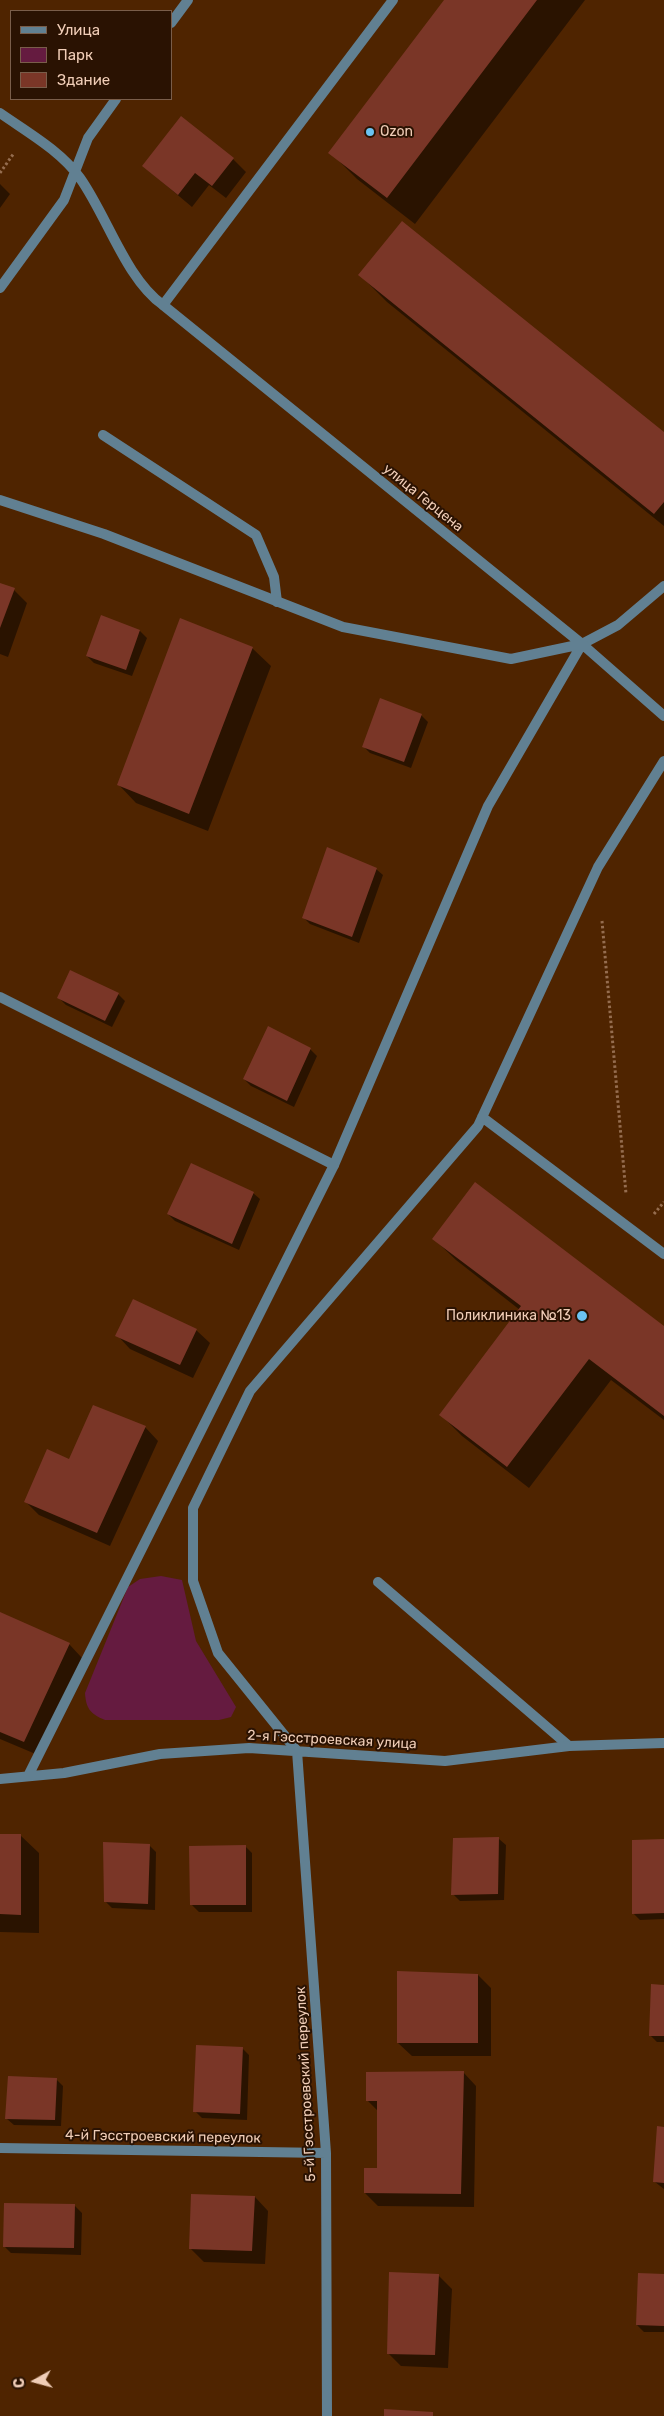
<!DOCTYPE html>
<meta charset="utf-8">
<style>
body{margin:0}
#map{position:relative;width:664px;height:2416px;overflow:hidden;background:#4f2400;font-family:Rubik,sans-serif}
canvas{display:block}
.legend{position:absolute;left:10px;top:10px;width:162px;height:90px;box-sizing:border-box;background:#2a1202;border:1px solid #795d4a;margin:0;padding:6px 9px;list-style:none;font-size:15px;color:#f0cdb7}
.legend li{display:flex;align-items:center;gap:10px;height:25px}
.legend b{width:25px;border:1px solid #795d4a}
.north{position:absolute;left:10px;top:2356px;width:50px;height:50px;-webkit-text-stroke:4px #2a1202;paint-order:stroke;rotate:263deg;font-size:14px;font-weight:700;line-height:20px;text-align:center;color:#f0cdb7}
.north::after{content:'';display:block;margin:auto;width:18px;height:22px;background:#f0cdb7;clip-path:polygon(50% 0,100% 100%,50% 72%,0 100%)}
</style>
<div id="map">
<canvas width="664" height="2416"></canvas>
<ul class="legend">
<li><b style="height:6px;background:#618092"></b>Улица</li>
<li><b style="height:14px;background:#651b40"></b>Парк</li>
<li><b style="height:14px;background:#7a3627"></b>Здание</li>
</ul>
<div class="north">С</div>
</div>
<script>
const ctx = document.querySelector('canvas').getContext('2d');
ctx.lineJoin = 'round';
function fillPath(path, color) {
  ctx.fillStyle = color;
  ctx.fill(path, 'evenodd');
}
function stroke(path, color, width, dash) {
  ctx.strokeStyle = color;
  ctx.lineWidth = width;
  ctx.lineCap = dash ? 'butt' : 'round';
  ctx.setLineDash(dash || []);
  ctx.stroke(path);
}
function label(font, color, halo, rows, align = 'center') {
  ctx.font = font + ' Rubik,sans-serif';
  ctx.lineWidth = 4;
  ctx.setLineDash([]);
  ctx.textBaseline = 'middle';
  ctx.strokeStyle = halo;
  ctx.fillStyle = color;
  for (const [text, x, y, turn = 0] of rows) {
    ctx.save();
    ctx.translate(x, y);
    ctx.rotate((+turn || 0) * Math.PI / 180);
    ctx.textAlign = isNaN(turn) ? turn : align;
    if (halo) ctx.strokeText(text, 0, 0);
    ctx.fillText(text, 0, 0);
    ctx.restore();
  }
}
const green = new Path2D(`
 M 161,1576 L 182,1580 L 196,1641 L 236,1707 L 231,1717 L 219,1720 L 105,1720 C 90,1714 86,1708 85,1693 L 128,1587 L 140,1579 Z`);
const shadow = new Path2D(`
 M 445,0 L 585,0 L 415,224 L 357,179 L 330,152 Z
 M 233,159 L 246,172 L 226,198 L 209,185 L 192,207 L 143,166 Z
 M 0,184 L 10,194 L 0,208 Z
 M 360,275 L 664,434 L 664,526 L 387,302 Z
 M 0,584 L 14,590 L 27,603 L 8,657 L 0,654 Z
 M 102,617 L 140,631 L 147,638 L 132,676 L 94,663 L 87,656 Z
 M 252,648 L 271,666 L 208,831 L 136,803 L 118,784 Z
 M 421,715 L 428,722 L 411,768 L 370,753 L 363,746 Z
 M 376,869 L 383,875 L 359,943 L 310,924 L 304,918 Z
 M 118,994 L 125,1001 L 112,1027 L 66,1005 L 59,998 Z
 M 310,1049 L 317,1056 L 294,1107 L 251,1086 L 244,1079 Z
 M 253,1193 L 260,1199 L 239,1250 L 175,1221 L 168,1214 Z
 M 434,1239 L 664,1328 L 664,1420 L 611,1380 L 529,1488 L 462,1436 L 440,1414 L 520,1310 L 456,1260 Z
 M 196,1330 L 210,1343 L 193,1378 L 130,1349 L 117,1335 Z
 M 145,1427 L 158,1441 L 110,1546 L 39,1515 L 26,1502 L 70,1461 Z
 M 0,1613 L 69,1644 L 82,1658 L 38,1755 L 0,1739 Z
 M 0,1835 L 20,1835 L 39,1853 L 39,1933 L 0,1932 Z
 M 499,1839 L 506,1845 L 504,1900 L 460,1901 L 453,1894 Z
 M 664,1840 L 664,1919 L 640,1920 L 633,1913 Z
 M 149,1845 L 156,1852 L 155,1910 L 112,1908 L 105,1901 Z
 M 245,1846 L 252,1853 L 252,1912 L 199,1912 L 192,1905 Z
 M 478,1975 L 491,1988 L 491,2056 L 412,2056 L 398,2043 Z
 M 664,1986 L 664,2042 L 657,2042 L 650,2035 Z
 M 242,2048 L 249,2055 L 247,2120 L 202,2118 L 195,2111 Z
 M 463,2072 L 476,2086 L 474,2207 L 378,2206 L 365,2193 L 378,2169 L 378,2111 L 368,2101 Z
 M 56,2079 L 63,2086 L 61,2126 L 14,2125 L 7,2119 Z
 M 664,2128 L 664,2189 L 655,2182 Z
 M 192,2195 L 255,2197 L 268,2211 L 265,2264 L 204,2262 L 190,2248 Z
 M 75,2206 L 82,2213 L 81,2255 L 11,2253 L 4,2246 Z
 M 664,2275 L 664,2332 L 644,2332 L 637,2325 Z
 M 439,2276 L 452,2289 L 448,2368 L 401,2366 L 388,2353 Z`);
const building = new Path2D(`
 M 444,0 L 537,0 L 387,198 L 328,153 Z
 M 181,116 L 234,158 L 212,186 L 195,173 L 178,195 L 142,166 Z
 M 402,221 L 664,432 L 664,502 L 654,514 L 358,275 Z
 M 0,583 L 15,588 L 0,628 Z
 M 101,615 L 140,630 L 126,670 L 86,656 Z
 M 180,618 L 253,647 L 189,814 L 117,785 Z
 M 380,698 L 422,714 L 404,762 L 362,747 Z
 M 327,847 L 377,868 L 352,937 L 302,918 Z
 M 70,970 L 119,993 L 105,1021 L 57,998 Z
 M 268,1026 L 311,1048 L 287,1101 L 243,1079 Z
 M 191,1163 L 254,1192 L 232,1244 L 167,1214 Z
 M 475,1182 L 664,1326 L 664,1416 L 589,1359 L 507,1467 L 439,1415 L 521,1306 L 432,1239 Z
 M 133,1299 L 197,1329 L 180,1365 L 115,1336 Z
 M 93,1405 L 146,1426 L 97,1533 L 24,1502 L 47,1449 L 69,1459 Z
 M 0,1612 L 70,1643 L 24,1742 L 0,1732 Z
 M 0,1834 L 21,1834 L 21,1915 L 0,1914 Z
 M 499,1837 L 498,1894 L 451,1895 L 453,1838 Z
 M 664,1839 L 664,1913 L 632,1914 L 632,1840 Z
 M 103,1842 L 150,1844 L 148,1904 L 104,1902 Z
 M 246,1845 L 246,1905 L 190,1905 L 189,1846 Z
 M 397,1971 L 478,1974 L 478,2043 L 397,2043 Z
 M 651,1984 L 664,1985 L 664,2036 L 649,2036 Z
 M 196,2045 L 243,2047 L 240,2114 L 193,2112 Z
 M 464,2071 L 461,2194 L 364,2193 L 364,2168 L 377,2168 L 377,2101 L 366,2101 L 366,2072 Z
 M 8,2076 L 57,2078 L 55,2120 L 5,2119 Z
 M 657,2126 L 664,2127 L 664,2183 L 653,2182 Z
 M 191,2194 L 255,2196 L 252,2251 L 189,2249 Z
 M 4,2203 L 75,2204 L 74,2248 L 3,2247 Z
 M 389,2272 L 439,2274 L 435,2355 L 387,2354 Z
 M 638,2273 L 664,2274 L 664,2326 L 636,2325 Z
 M 384,2409 L 433,2412 L 433,2416 L 384,2416 Z`);
const path = new Path2D(`
 M 0,173 L 14,153
 M 602,921 L 626,1194
 M 654,1214 L 664,1202`);
const service = new Path2D(`
 M 171,23 L 188,0
 M 0,113 C 27,132 61,151 80,178 C 107,216 126,279 163,305 L 393,0
 M 0,288 L 64,200 L 88,138 L 116,99
 M 103,435 L 256,535 L 274,577 L 277,602
 M 582,644 L 618,625 L 664,586
 M 0,997 L 334,1165
 M 482,1117 L 664,1254
 M 378,1582 L 569,1746
 M 297,1751 L 218,1653 L 193,1581 L 193,1508 L 250,1391 L 478,1126 L 598,867 L 664,761`);
const minor = new Path2D(`
 M 163,305 L 582,644 L 664,716
 M 0,500 L 104,534 L 343,627 L 511,659 L 582,644
 M 297,1751 L 326,2153 L 327,2416
 M 28,1776 L 334,1165 L 488,806 L 582,644
 M 0,1779 L 64,1773 L 160,1754 L 249,1748 L 445,1761 L 569,1746 L 664,1743
 M 0,2148 L 326,2153`);
const markers = [
 [370,132,5,"#6bc3f2"],
 [582,1316,6,"#6bc3f2"]
];
const poiNames = [
 ["Ozon",380,132],
 ["Поликлиника №13",571,1316,"right"]
];
const streetNames = [
 ["улица Герцена",423,498,39],
 ["2-я Гэсстроевская улица",332,1740,3],
 ["5-й Гэсстроевский переулок",306,2084,-93],
 ["4-й Гэсстроевский переулок",163,2137,1]
];
fillPath(green, '#651b40');
fillPath(shadow, '#0007');
fillPath(building, '#7a3627');
stroke(path, '#956d4f', 3, [2.5, 2.5]);
stroke(service, '#618092', 10);
stroke(minor, '#618092', 10);
for (const [x, y, r, color] of markers) {
  const dot = new Path2D();
  dot.arc(x, y, r, 0, 2 * Math.PI);
  ctx.fillStyle = color;
  ctx.fill(dot);
  stroke(dot, '#2a1202', 2);
}
label('14px', '#f0cdb7', '#2a1202', poiNames, 'left');
label('14px', '#f0cdb7', '#2a1202', streetNames);
</script>
